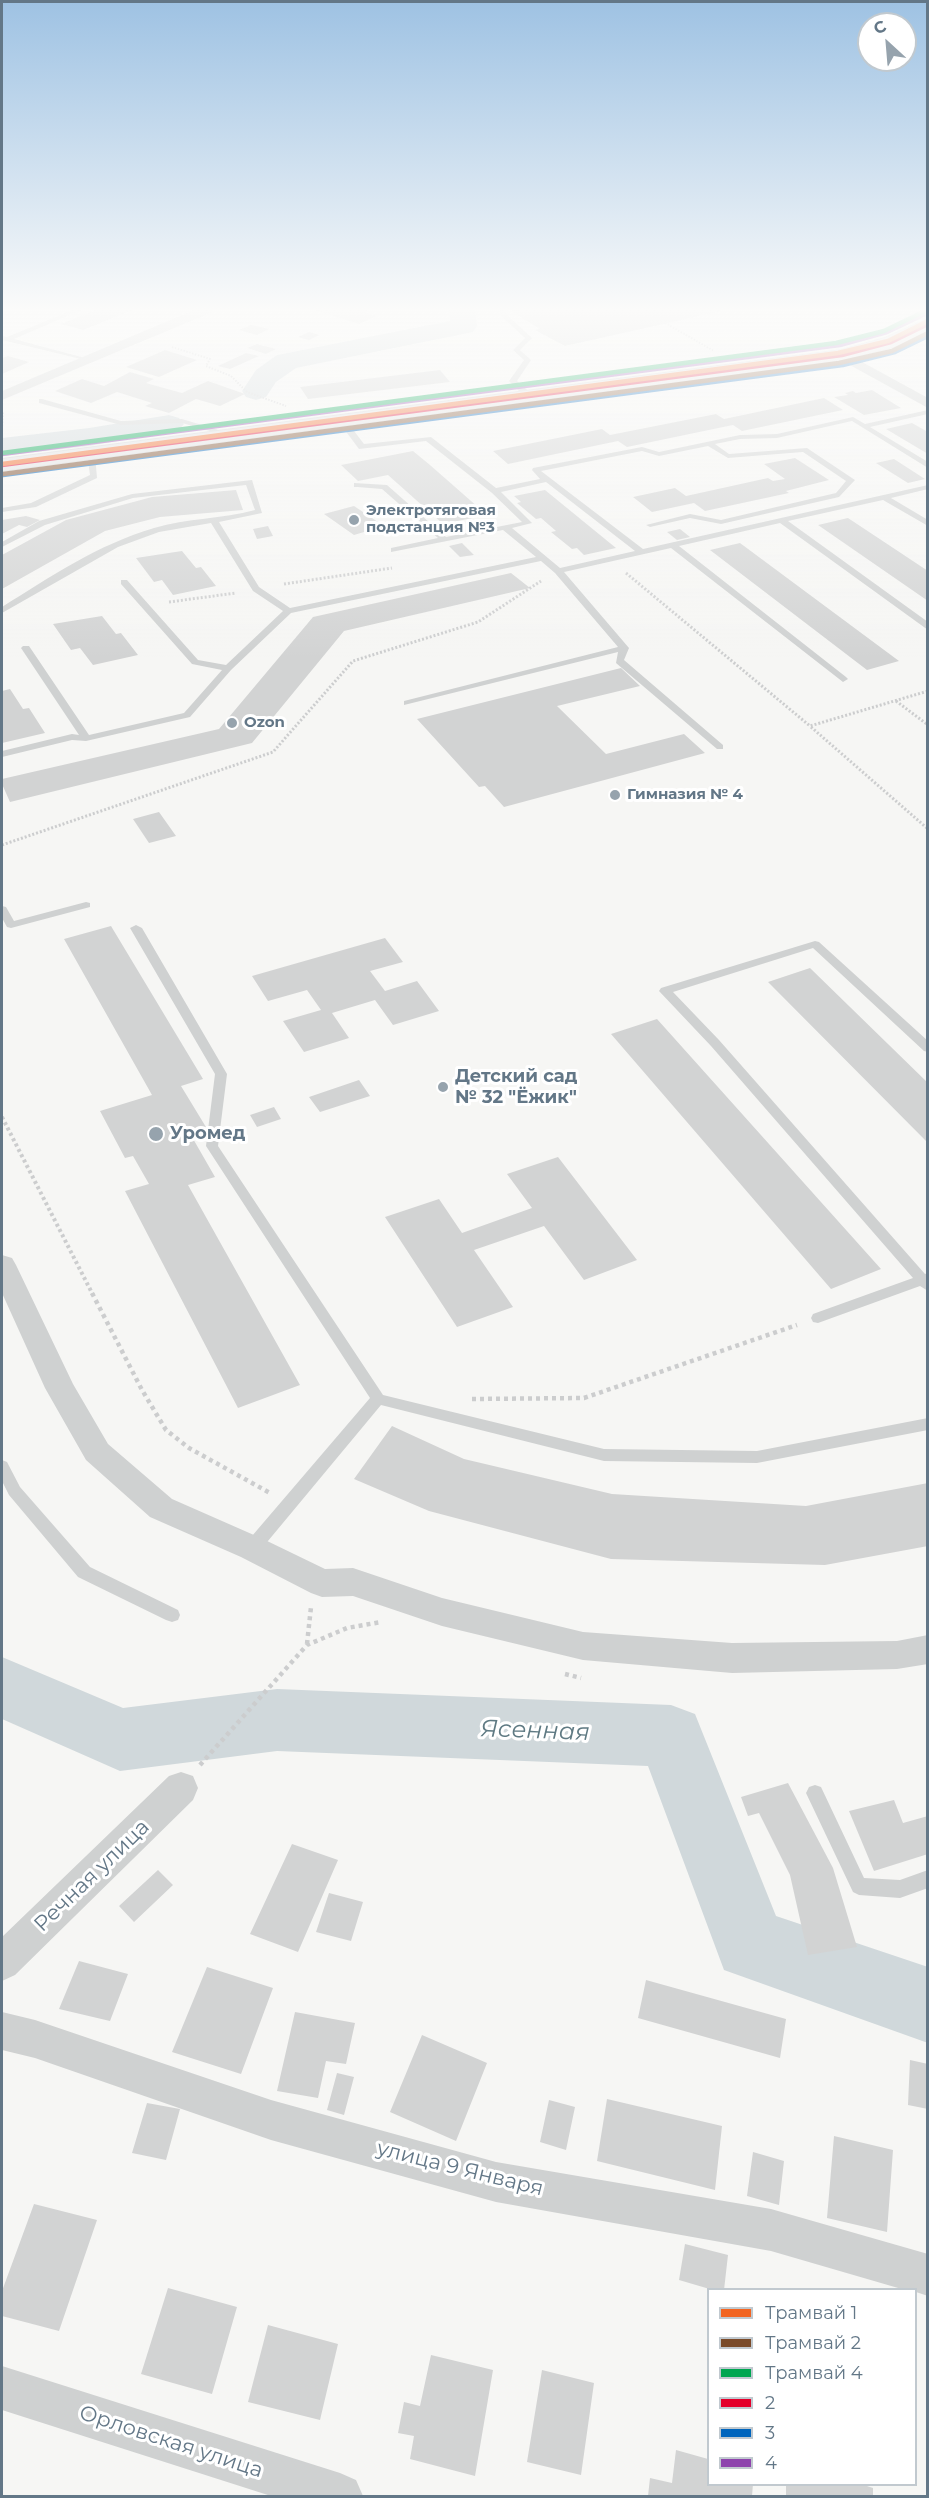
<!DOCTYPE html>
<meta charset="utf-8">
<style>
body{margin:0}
#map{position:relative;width:929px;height:2498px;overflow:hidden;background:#f6f6f4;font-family:Montserrat,sans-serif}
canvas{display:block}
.frame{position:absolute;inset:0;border:3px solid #637787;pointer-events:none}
.legend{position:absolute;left:707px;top:2288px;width:210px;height:198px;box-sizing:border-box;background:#fff;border:2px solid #c1c9cf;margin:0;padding:8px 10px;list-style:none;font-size:18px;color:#637787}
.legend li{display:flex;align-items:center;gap:12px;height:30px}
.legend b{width:30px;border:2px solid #c1c9cf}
.north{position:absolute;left:857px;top:12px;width:60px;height:60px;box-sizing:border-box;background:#fff;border:2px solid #c1c9cf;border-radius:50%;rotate:334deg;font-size:16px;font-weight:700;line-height:24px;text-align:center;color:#637787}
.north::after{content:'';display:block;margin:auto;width:21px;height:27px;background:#96a3ad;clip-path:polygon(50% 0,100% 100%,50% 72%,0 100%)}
</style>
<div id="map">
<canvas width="929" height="2498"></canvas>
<div class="frame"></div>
<ul class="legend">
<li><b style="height:8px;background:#f26522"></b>Трамвай 1</li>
<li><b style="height:8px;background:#7a4b2a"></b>Трамвай 2</li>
<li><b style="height:8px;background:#00a651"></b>Трамвай 4</li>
<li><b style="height:8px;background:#e4002b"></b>2</li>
<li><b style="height:8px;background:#0065bd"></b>3</li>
<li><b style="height:8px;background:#8e44ad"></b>4</li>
</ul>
<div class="north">С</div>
</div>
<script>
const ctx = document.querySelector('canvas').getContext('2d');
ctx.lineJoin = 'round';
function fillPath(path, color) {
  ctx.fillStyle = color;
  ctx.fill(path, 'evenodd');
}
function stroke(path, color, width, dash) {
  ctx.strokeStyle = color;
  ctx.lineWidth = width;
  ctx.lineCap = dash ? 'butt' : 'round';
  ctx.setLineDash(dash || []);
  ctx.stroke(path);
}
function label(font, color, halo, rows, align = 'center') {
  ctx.font = font + ' Montserrat,sans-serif';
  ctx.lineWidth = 6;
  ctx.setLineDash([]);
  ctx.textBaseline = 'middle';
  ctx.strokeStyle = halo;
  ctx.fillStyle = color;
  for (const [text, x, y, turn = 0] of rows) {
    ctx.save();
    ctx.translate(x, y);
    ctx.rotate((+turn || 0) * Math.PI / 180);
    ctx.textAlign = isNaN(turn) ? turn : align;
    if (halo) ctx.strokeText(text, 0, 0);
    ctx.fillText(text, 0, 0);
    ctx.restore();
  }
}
const river = new Path2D(`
 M 449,310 L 475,310 L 477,326 L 473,332 L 296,368 L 276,382 L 266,397 L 256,400 L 246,397 L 242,391 L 256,370 L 277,355 L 450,321 Z
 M 169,415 L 179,418 L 184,424 L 179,430 L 89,446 L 2,456 L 2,438 L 89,428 Z
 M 2,1657 L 123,1708 L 277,1689 L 671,1705 L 695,1714 L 776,1916 L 928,1967 L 928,2043 L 724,1970 L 648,1766 L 277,1751 L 120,1771 L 2,1719 Z`);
const building = new Path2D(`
 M 96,310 L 132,310 L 83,330 L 61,324 Z
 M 316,310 L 367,310 L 362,312 L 377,316 L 359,324 Z
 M 519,310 L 721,310 L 721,311 L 565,346 L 535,330 L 540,329 L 511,311 Z
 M 251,325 L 269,329 L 257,335 L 239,330 Z
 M 309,332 L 319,335 L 309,340 L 298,337 Z
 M 257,344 L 276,349 L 266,354 L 247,348 Z
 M 165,350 L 197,360 L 159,377 L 126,367 Z
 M 246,353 L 259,356 L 230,369 L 218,366 Z
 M 8,356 L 29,362 L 2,374 L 2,358 Z
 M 440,370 L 450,382 L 308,399 L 300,387 Z
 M 130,372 L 154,379 L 146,383 L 182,393 L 208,381 L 245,394 L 220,406 L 196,399 L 169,413 L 145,406 L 152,403 L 117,392 L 91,403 L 55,391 L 82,379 L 104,386 Z
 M 872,390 L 901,408 L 864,415 L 834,397 L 848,395 L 845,393 L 853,391 L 856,393 Z
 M 824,398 L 843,410 L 742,431 L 733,425 L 627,447 L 618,441 L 508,464 L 493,451 L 602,429 L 610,435 L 716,414 L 724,419 Z
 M 912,423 L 928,432 L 928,454 L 886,429 Z
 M 413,451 L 430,465 L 487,515 L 443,524 L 388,475 L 358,481 L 341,465 Z
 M 795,458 L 829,480 L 786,491 L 789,493 L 705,511 L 694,503 L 652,512 L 633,497 L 675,488 L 686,496 L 768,478 L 773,481 L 785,479 L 764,464 Z
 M 894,459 L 925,479 L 908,483 L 876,463 Z
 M 236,490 L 243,510 L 160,517 L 105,531 L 2,589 L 2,555 L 66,520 L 152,497 Z
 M 545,490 L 616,548 L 584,555 L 577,548 L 572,549 L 551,532 L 556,531 L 541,518 L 536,519 L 517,503 L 521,502 L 514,496 Z
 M 354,506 L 384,526 L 354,535 L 324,514 Z
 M 26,516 L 40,520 L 27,527 L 19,525 L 2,534 L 2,520 Z
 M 848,518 L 928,571 L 928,601 L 818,525 Z
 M 268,526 L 273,536 L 257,539 L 253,529 Z
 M 680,529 L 690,537 L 677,540 L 667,532 Z
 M 462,543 L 474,555 L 460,557 L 449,546 Z
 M 740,543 L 899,661 L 867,670 L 710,550 Z
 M 182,551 L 196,568 L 201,567 L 216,586 L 173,595 L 162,580 L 154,582 L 136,558 Z
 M 511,573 L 530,588 L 344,631 L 252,743 L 10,802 L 2,784 L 2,779 L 219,729 L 313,617 Z
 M 102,616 L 116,634 L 121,633 L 138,655 L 93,665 L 80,648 L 71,650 L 53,624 Z
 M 621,668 L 640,686 L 557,706 L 606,754 L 684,734 L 705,753 L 504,807 L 485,786 L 479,787 L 417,719 Z
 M 10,689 L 23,709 L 29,708 L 45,733 L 2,743 L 2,691 Z
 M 159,812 L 176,836 L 149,843 L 133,819 Z
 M 111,926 L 203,1079 L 181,1086 L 209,1132 L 192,1137 L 215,1177 L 188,1185 L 300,1385 L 238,1408 L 125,1191 L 149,1184 L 133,1156 L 125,1158 L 100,1111 L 152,1095 L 64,939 Z
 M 385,938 L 403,962 L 370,971 L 385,991 L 417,981 L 439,1011 L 393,1025 L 375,1000 L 332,1013 L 349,1038 L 304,1052 L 283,1021 L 321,1010 L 307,990 L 268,1001 L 252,976 Z
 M 810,968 L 928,1083 L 928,1143 L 768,982 Z
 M 657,1019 L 881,1269 L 831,1289 L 611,1034 Z
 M 359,1080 L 370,1096 L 320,1112 L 309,1097 Z
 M 274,1107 L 281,1119 L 257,1127 L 250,1115 Z
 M 558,1157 L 637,1260 L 584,1280 L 544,1226 L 474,1250 L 513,1307 L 457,1327 L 385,1217 L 439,1199 L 462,1233 L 532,1208 L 507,1174 Z
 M 392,1426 L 464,1459 L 612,1494 L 806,1506 L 928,1483 L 928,1546 L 825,1565 L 611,1559 L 429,1511 L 354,1479 Z
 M 788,1783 L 833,1868 L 857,1947 L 808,1955 L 790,1875 L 759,1813 L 748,1816 L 741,1797 Z
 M 894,1800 L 903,1823 L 928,1816 L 928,1854 L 874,1871 L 849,1811 Z
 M 292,1844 L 338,1860 L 298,1952 L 250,1934 Z
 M 158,1870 L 173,1885 L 134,1922 L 119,1906 Z
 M 329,1893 L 363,1902 L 351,1941 L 316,1932 Z
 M 79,1961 L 128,1974 L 110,2021 L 59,2009 Z
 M 207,1967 L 273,1988 L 241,2074 L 172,2052 Z
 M 646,1980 L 786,2019 L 780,2058 L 638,2018 Z
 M 295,2012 L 355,2023 L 346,2064 L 326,2061 L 318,2098 L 277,2091 Z
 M 422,2035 L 487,2063 L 456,2141 L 390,2112 Z
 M 910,2060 L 928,2064 L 928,2109 L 908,2105 Z
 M 337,2073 L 354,2077 L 344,2115 L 327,2110 Z
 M 607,2099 L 722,2126 L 715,2190 L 597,2161 Z
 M 549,2100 L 575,2107 L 566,2150 L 540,2142 Z
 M 147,2103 L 180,2109 L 166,2160 L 132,2153 Z
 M 834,2136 L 893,2150 L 887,2232 L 827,2218 Z
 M 753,2152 L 784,2161 L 779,2205 L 747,2196 Z
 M 34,2204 L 97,2220 L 59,2331 L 2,2316 L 2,2291 Z
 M 685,2244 L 728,2255 L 724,2290 L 713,2290 L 679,2280 Z
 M 168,2288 L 237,2307 L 212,2394 L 141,2374 Z
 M 268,2325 L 338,2344 L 320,2420 L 248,2402 Z
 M 431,2355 L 493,2370 L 475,2476 L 410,2459 L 414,2436 L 398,2433 L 404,2402 L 420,2406 Z
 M 542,2370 L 594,2383 L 581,2475 L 527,2462 Z
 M 676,2450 L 708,2459 L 708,2484 L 753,2484 L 752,2496 L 648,2496 L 650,2478 L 672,2483 Z
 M 786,2484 L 861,2484 L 873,2488 L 873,2496 L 786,2496 Z`);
const pathFar3 = new Path2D(`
 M 665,323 L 714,351
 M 172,347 L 210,359 L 206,366 L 231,376 L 247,392 L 286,406
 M 2,429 L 3,412`);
const pathFar2 = new Path2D(`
 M 626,573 L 810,726 L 928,691
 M 284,584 L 392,568
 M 169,602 L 236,593
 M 896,701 L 928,725
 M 811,727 L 928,829
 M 2,845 L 273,752 L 353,661 L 478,622 L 541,581`);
const pathFar1 = new Path2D(`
 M 2,1117 L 93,1295`);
const path = new Path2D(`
 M 92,1293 L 142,1390 L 166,1430 L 189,1448 L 270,1493
 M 472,1399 L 584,1398 L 797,1325
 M 307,1644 L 311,1607
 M 565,1674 L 581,1678
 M 200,1765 L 307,1645 L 347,1628 L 381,1622`);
const service = new Path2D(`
 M 73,310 L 81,310 L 14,339 L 89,359 L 89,361 L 2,340 L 2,336 L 7,337 Z
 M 501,310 L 508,310 L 505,313 L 532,338 L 520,350 L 531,360 L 517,381 L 533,395 L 533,399 L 527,399 L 509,381 L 524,360 L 513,350 L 525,338 L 499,314 Z
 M 42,399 L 121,421 L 182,419 L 235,435 L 231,437 L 182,423 L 121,425 L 39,403 L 39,399 Z
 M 928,410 L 928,414 L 870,427 L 928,462 L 928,468 L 852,421 L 777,438 L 740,439 L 715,444 L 729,454 L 807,448 L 855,480 L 839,497 L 721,524 L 690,518 L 650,527 L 646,525 L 690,514 L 721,520 L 836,493 L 846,481 L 803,452 L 728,458 L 708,446 L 659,456 L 642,451 L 541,471 L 643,549 L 928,485 L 928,489 L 891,498 L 928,520 L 928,526 L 883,500 L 788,521 L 928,622 L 928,630 L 780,523 L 679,546 L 846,677 L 848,679 L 843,682 L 671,548 L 564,572 L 629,648 L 624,660 L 723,745 L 723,749 L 717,749 L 616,663 L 618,652 L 404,705 L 404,701 L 618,647 L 555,573 L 541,561 L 291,613 L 231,670 L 190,717 L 86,741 L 72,740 L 2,757 L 2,751 L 72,734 L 79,735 L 21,648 L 23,646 L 29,646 L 89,735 L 184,713 L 222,670 L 192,664 L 121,584 L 121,580 L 127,580 L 198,660 L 226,665 L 283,611 L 253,591 L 211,523 L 159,532 L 118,547 L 2,613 L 2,607 C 50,577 99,544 154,528 C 187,518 222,519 255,510 L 246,485 L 133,498 L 45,525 L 2,547 L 2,542 L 39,521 L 132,494 L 252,480 L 262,513 L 219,522 L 259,587 L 290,608 L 536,557 L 503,530 L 391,552 L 391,548 L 438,538 L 382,489 L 357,487 L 354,487 L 354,483 L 387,485 L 446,537 L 522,522 L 492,493 L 426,441 L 359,449 L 338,421 L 339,419 L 345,419 L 364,444 L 431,437 L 496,488 L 540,479 L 532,470 L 533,468 L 642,447 L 659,452 L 740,435 L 777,434 L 853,417 L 865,424 ZM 546,482 L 635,551 L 560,568 L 512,528 L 532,523 L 501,492 Z
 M 91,452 L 95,454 L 97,478 L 36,507 L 2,512 L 2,508 L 31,503 L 90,475 L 87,454 Z
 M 86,902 L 90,903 L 90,907 L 11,928 L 7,927 L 2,918 L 2,906 L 6,907 L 14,921 Z
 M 136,925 L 142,928 L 227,1074 L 218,1146 L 383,1395 L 604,1449 L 757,1451 L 928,1418 L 928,1430 L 757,1463 L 604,1461 L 381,1405 L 258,1553 L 252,1555 L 246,1553 L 244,1548 L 246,1543 L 370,1398 L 206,1146 L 215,1074 L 130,928 Z
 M 815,941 L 819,942 L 928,1041 L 928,1052 L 924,1051 L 813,948 L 673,992 L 719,1040 L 925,1274 L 928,1273 L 928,1291 L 920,1286 L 818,1323 L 813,1322 L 811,1318 L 813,1314 L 913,1278 L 711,1046 L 659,991 L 661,988 Z
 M 2,1460 L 7,1462 L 20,1487 L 90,1567 L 178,1610 L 180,1615 L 178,1620 L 172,1622 L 166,1620 L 78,1577 L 9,1495 L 2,1481 Z
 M 815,1785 L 821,1787 L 864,1878 L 900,1880 L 928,1870 L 928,1888 L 900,1898 L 859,1895 L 853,1892 L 806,1793 L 809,1787 Z`);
const minor = new Path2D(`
 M 194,310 L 212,310 L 210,313 L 2,400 L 2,391 Z
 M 842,351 L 928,398 L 928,408 L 837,358 L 835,355 L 837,352 Z
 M 2,1255 L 12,1258 L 16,1265 L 73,1384 L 108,1444 L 172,1499 L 263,1539 L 325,1569 L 353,1568 L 442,1598 L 583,1632 L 732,1643 L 897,1641 L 928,1635 L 928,1664 L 897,1669 L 732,1673 L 583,1660 L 442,1626 L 353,1596 L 322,1597 L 311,1593 L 241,1557 L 150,1517 L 86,1460 L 45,1388 L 2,1293 Z
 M 181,1772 L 193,1776 L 198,1788 L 193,1800 L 15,1975 L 2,1981 L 2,1937 L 169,1776 Z
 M 2,2012 L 35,2020 L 271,2100 L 496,2162 L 771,2209 L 928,2254 L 928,2296 L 916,2292 L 916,2290 L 905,2290 L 771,2251 L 496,2202 L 271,2140 L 35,2058 L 2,2050 Z
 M 2,2366 L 340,2473 L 356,2480 L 363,2496 L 271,2496 L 2,2410 Z`);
const secondary = new Path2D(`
 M 928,319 L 928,331 L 897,346 L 842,360 L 2,471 L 2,459 L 841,350 L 885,338 Z`);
const bus1 = new Path2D(`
 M 2,465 L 842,355 L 891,342 L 928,324`);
const bus2 = new Path2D(`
 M 3,475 L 843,365 L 895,352 L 928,336`);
const bus3 = new Path2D(`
 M 2,454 L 840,345 L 887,332 L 923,315`);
const tram1 = new Path2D(`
 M 2,464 L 838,353 L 888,341 L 928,321`);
const tram2 = new Path2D(`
 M 3,474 L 839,363 L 892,351 L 928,333`);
const tram3 = new Path2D(`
 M 2,453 L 836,343 L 884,331 L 923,312`);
const markers = [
 [354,520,6,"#96a3ad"],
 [232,723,6,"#96a3ad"],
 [615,795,6,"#96a3ad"],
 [443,1087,6,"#96a3ad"],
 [156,1134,8,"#96a3ad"]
];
const farPoinames = [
 ["Электротяговая",366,511],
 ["подстанция №3",366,528],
 ["Ozon",244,723],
 ["Гимназия № 4",627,795]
];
const poiNames = [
 ["Детский сад",455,1077],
 ["№ 32 \"Ёжик\"",455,1098],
 ["Уромед",170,1134]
];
const nearStreetnames = [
 ["Речная улица",92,1876,-44],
 ["улица 9 Января",460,2169,14],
 ["Орловская улица",171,2442,18]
];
const nearWaternames = [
 ["Ясенная",535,1731,2]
];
fillPath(river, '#d0d8db');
fillPath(building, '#d2d3d3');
stroke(secondary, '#d2d4d4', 2);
stroke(pathFar3, '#cccdce', 2, [1.5, 1.5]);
stroke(pathFar2, '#cccdce', 3, [2, 2]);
stroke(pathFar1, '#cccdce', 4, [3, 3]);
stroke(path, '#cccdce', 4.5, [4, 4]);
fillPath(service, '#cfd1d1');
fillPath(minor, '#cfd1d1');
fillPath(secondary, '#e2e2e3');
stroke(bus1, '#e4002b', 4.5);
stroke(bus2, '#0065bd', 4.5);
stroke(bus3, '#8e44ad', 4.5);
stroke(tram1, '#f26522', 4.5);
stroke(tram2, '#7a4b2a', 4.5);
stroke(tram3, '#00a651', 4.5);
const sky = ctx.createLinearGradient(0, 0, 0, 659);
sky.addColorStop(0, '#9ec2e3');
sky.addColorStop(0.47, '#fbfbfa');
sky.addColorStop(1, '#fbfbfa00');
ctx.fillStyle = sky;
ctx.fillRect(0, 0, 929, 659);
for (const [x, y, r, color] of markers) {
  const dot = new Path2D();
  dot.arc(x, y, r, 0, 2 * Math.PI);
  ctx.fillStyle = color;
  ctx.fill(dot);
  stroke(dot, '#fff', 2);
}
label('bold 15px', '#637787', '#fff', farPoinames, 'left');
label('bold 18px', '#637787', '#fff', poiNames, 'left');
label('21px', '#637787', '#fff', nearStreetnames);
label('italic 24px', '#5f7a83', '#fff', nearWaternames);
</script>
